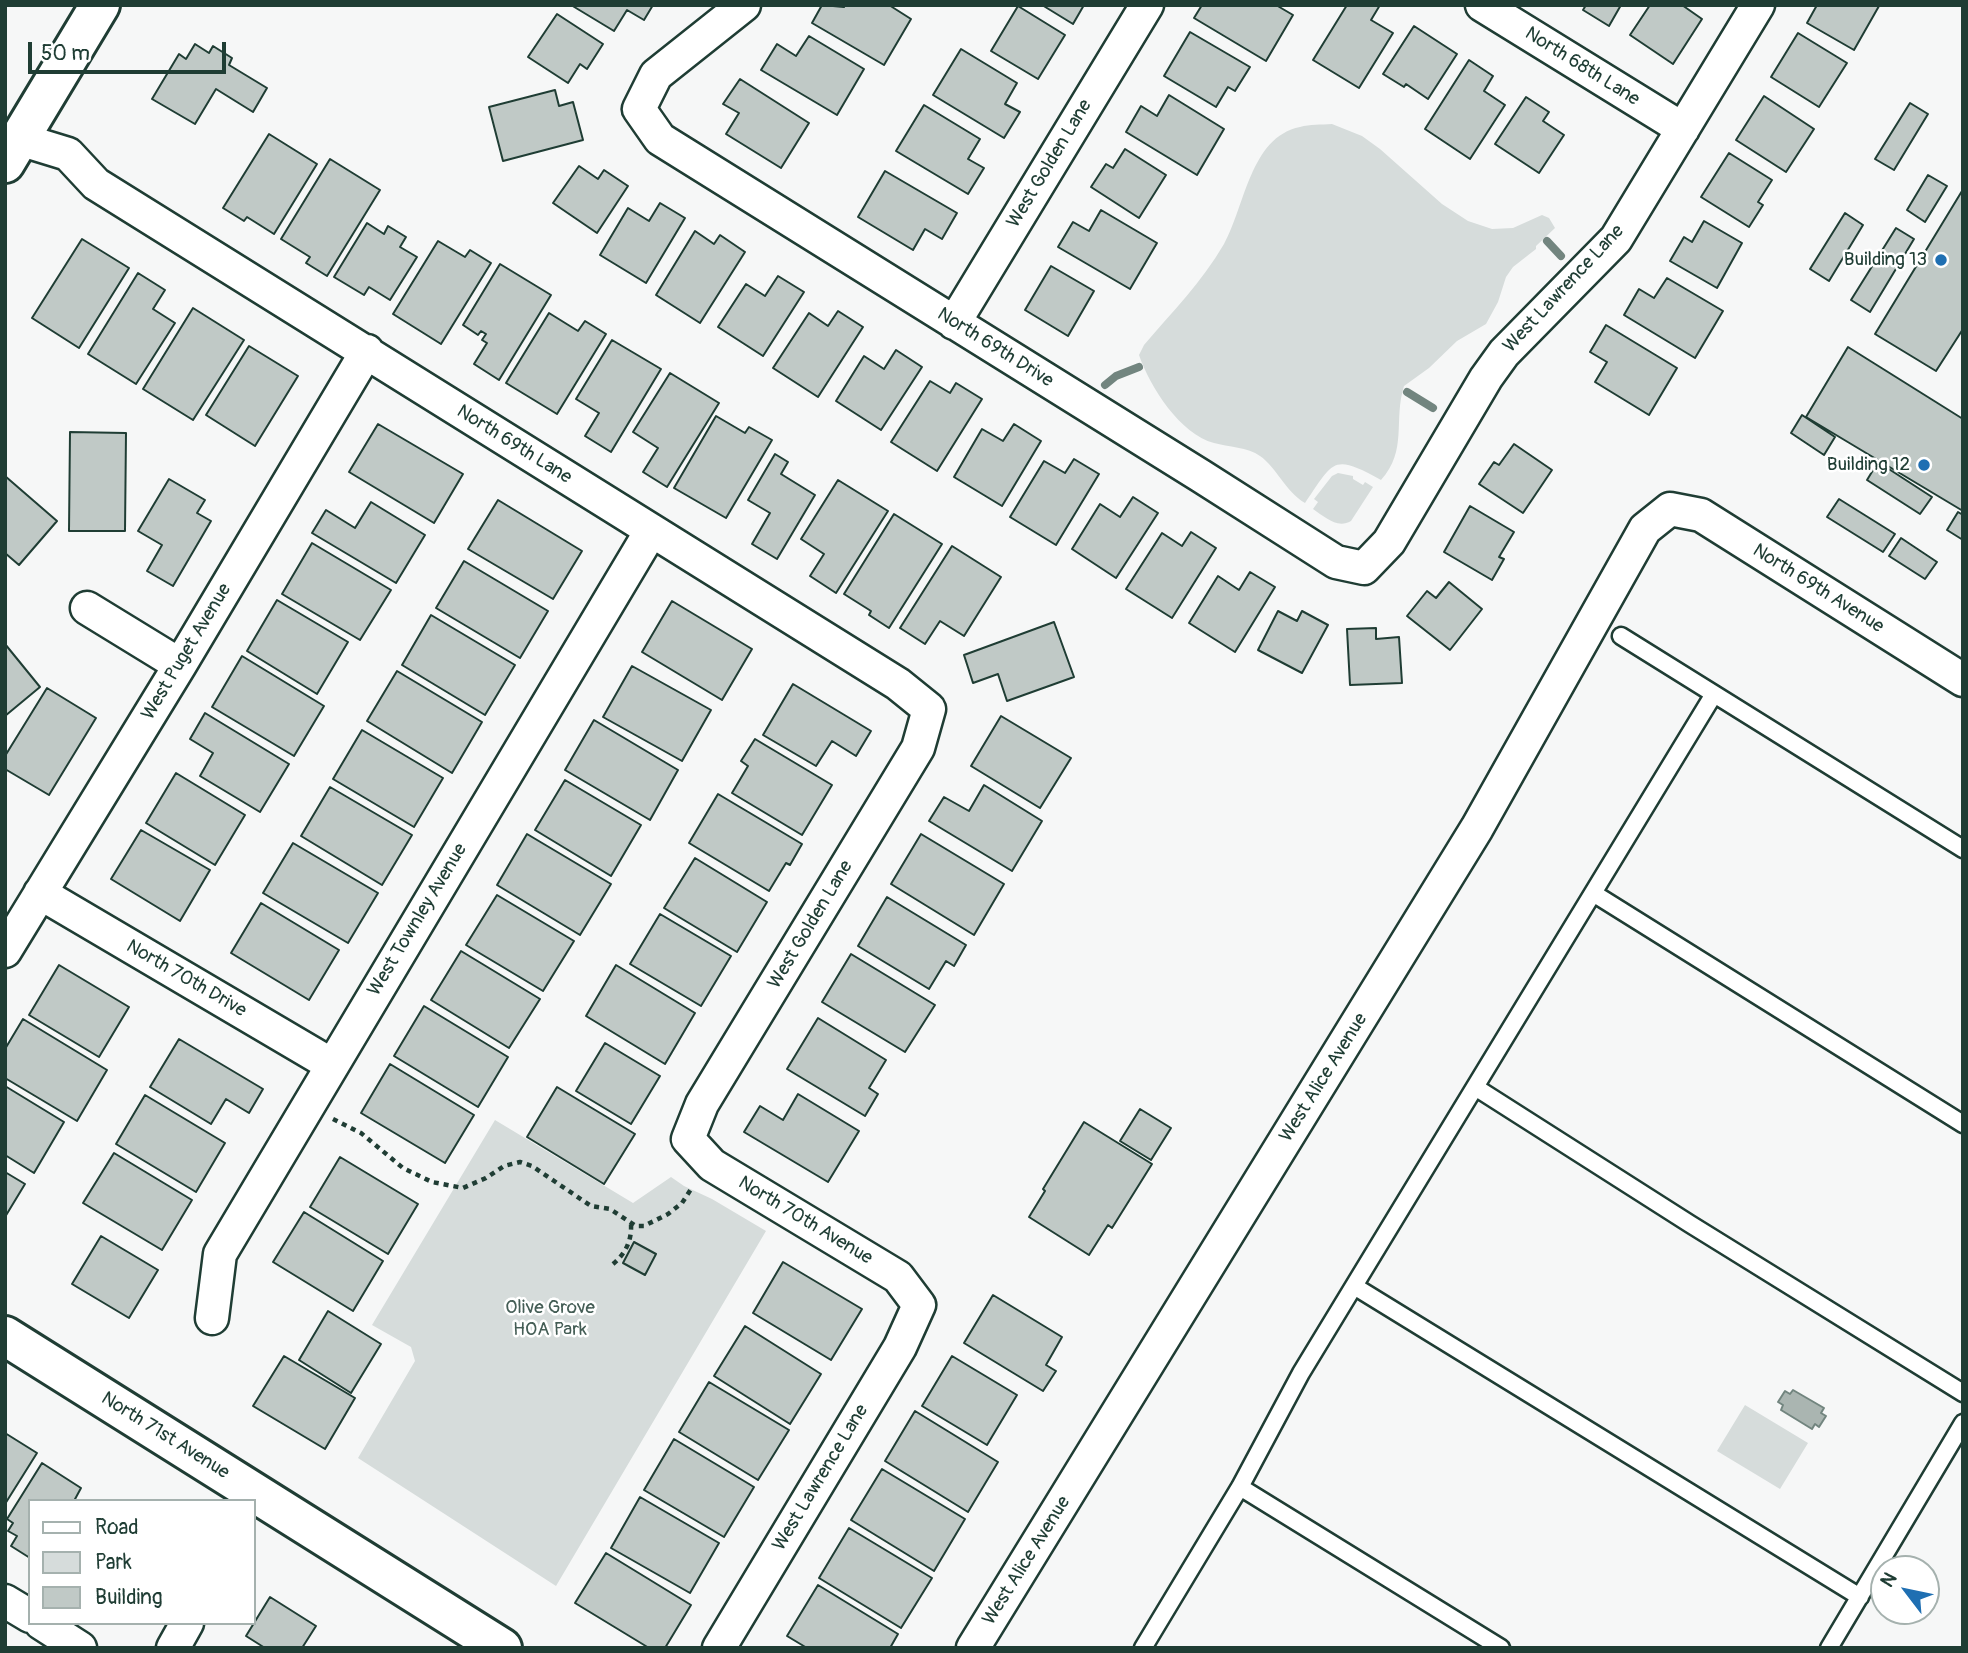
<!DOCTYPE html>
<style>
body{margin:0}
#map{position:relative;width:1968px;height:1653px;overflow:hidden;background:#f6f7f7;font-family:Pangolin,sans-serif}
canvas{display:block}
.frame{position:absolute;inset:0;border:7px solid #1f3d34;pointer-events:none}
.legend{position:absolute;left:28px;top:1499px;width:228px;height:126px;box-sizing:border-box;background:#fff;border:2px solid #a5b1ae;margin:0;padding:9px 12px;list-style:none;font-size:21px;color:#1f3d34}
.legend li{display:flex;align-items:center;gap:14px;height:35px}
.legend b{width:35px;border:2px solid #a5b1ae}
.north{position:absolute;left:1870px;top:1555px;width:70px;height:70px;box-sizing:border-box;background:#fff;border:2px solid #a5b1ae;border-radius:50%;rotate:302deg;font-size:19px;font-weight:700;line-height:28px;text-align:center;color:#1f3d34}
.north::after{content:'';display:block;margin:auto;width:24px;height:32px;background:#1f6fb2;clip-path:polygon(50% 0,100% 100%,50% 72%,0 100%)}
.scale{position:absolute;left:28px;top:42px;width:198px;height:32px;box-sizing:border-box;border:4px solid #1f3d34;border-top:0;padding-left:9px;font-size:21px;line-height:24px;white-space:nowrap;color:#1f3d34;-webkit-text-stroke:5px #fff;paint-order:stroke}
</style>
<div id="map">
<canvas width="1968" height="1653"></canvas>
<div class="frame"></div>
<ul class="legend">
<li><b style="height:9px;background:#fff"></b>Road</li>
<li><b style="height:19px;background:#d6dcdb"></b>Park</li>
<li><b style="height:19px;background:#c0c9c6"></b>Building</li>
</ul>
<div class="north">N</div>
<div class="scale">50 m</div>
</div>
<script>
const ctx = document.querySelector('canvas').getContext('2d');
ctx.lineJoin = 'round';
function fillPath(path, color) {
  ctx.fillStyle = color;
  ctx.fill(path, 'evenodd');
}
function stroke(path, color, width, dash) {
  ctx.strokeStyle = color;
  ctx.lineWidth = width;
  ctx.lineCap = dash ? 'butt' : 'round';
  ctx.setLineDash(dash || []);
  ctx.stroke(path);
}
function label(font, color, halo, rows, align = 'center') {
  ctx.font = font + ' Pangolin,sans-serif';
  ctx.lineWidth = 5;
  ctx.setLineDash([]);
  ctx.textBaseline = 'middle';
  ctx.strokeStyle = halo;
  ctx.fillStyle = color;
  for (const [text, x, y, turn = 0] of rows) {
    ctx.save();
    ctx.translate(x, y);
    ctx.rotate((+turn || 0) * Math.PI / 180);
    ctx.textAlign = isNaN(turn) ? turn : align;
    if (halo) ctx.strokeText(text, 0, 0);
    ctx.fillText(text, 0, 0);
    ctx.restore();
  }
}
const green = new Path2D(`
 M 1332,124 L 1362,136 L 1380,149 L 1442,204 L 1468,221 L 1492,229 L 1513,228 L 1542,215 L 1549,218 L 1555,228 L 1536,246 L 1536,249 L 1513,267 L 1506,277 L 1498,302 L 1486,324 L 1457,341 L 1429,368 L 1404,386 C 1393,421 1408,450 1381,480 C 1332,453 1334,461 1305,503 C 1285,491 1277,468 1260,456 C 1248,447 1228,447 1214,443 C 1180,434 1150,387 1139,355 L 1144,345 C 1173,311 1201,283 1224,244 C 1245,207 1250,137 1300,127 C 1310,124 1321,125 1332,124 Z
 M 1338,473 L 1353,476 L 1353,479 L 1363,485 L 1365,482 L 1373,487 L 1351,521 C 1337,529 1325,517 1313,509 L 1318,502 L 1314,499 L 1332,476 Z
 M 495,1120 L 633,1203 L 671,1177 L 684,1186 L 712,1199 L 766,1231 L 556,1586 L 358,1458 L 415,1361 L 411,1347 L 372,1325 Z
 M 1745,1405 L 1808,1443 L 1780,1489 L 1717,1451 Z`);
const water = new Path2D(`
 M 1793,1390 L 1824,1408 L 1821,1413 L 1826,1416 L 1819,1427 L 1815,1424 L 1812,1429 L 1781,1410 L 1783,1405 L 1778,1402 L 1785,1391 L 1790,1394 Z`);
const stream = new Path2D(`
 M 1547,241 L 1561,256
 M 1105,385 L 1116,376 L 1139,367
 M 1407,392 L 1433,408`);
const building = new Path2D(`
 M 571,5 L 653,5 L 644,20 L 627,10 L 614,31 Z
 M 822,5 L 844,7 L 845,5 L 889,5 L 911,19 L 884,65 L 812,23 Z
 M 1042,5 L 1084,5 L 1073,24 Z
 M 1202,5 L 1276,5 L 1293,15 L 1266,61 L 1194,18 Z
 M 1347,5 L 1380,5 L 1371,20 L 1393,33 L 1359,88 L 1313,60 Z
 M 1586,5 L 1621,5 L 1609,26 L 1583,10 Z
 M 1650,5 L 1682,5 L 1702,19 L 1673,64 L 1630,35 Z
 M 1817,5 L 1879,5 L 1879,6 L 1854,50 L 1807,23 Z
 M 1018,6 L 1065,35 L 1038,79 L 991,51 Z
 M 557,14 L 603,44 L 587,69 L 580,64 L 568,83 L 528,57 Z
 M 1414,26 L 1457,54 L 1428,99 L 1406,84 L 1404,87 L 1383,74 Z
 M 1190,32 L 1250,67 L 1235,91 L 1228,87 L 1216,107 L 1164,76 Z
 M 1798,33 L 1847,63 L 1819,107 L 1771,77 Z
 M 809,36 L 864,69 L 837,115 L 761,70 L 777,44 L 796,56 Z
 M 195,44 L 209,53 L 213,46 L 232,58 L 229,65 L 267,88 L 253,112 L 216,89 L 195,124 L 152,99 L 179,54 L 186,59 Z
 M 961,49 L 1017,83 L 1005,104 L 1020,112 L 1004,138 L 933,95 Z
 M 1469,60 L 1493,76 L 1484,91 L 1505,105 L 1470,159 L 1425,129 Z
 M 740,79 L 809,123 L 781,168 L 726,134 L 739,113 L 723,104 Z
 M 555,90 L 559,106 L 573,102 L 583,140 L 503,161 L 489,107 Z
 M 1169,95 L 1224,129 L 1197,175 L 1126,132 L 1141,106 L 1157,116 Z
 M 1764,96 L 1814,129 L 1786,172 L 1736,140 Z
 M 1526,97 L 1549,112 L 1543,121 L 1564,135 L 1539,173 L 1495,144 Z
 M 1910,103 L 1928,114 L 1894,170 L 1875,159 Z
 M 924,105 L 980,139 L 968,159 L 984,168 L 968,194 L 896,151 Z
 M 269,134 L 317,164 L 274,234 L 247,217 L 244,221 L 223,208 Z
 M 1125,149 L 1166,175 L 1139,218 L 1091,187 L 1106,164 L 1113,168 Z
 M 1729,153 L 1772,180 L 1758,202 L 1763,205 L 1749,227 L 1701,197 Z
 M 330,159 L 380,190 L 327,276 L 306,263 L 310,257 L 281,239 Z
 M 579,166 L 598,179 L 604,170 L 628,186 L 597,233 L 553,203 Z
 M 885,171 L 957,213 L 942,239 L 925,229 L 913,250 L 858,217 Z
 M 1928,175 L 1947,186 L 1925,222 L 1907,210 Z
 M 1962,191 L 1963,329 L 1936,371 L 1875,334 Z
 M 660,203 L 685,218 L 646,283 L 600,255 L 628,208 L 649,221 Z
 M 1101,210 L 1157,243 L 1130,289 L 1058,247 L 1073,222 L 1089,231 Z
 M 1845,213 L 1863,225 L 1829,281 L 1810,269 Z
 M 1704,221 L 1742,243 L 1717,288 L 1670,261 L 1684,237 L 1692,242 Z
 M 367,223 L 384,234 L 388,226 L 406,237 L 400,247 L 417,257 L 390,300 L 369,287 L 364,295 L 334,277 Z
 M 1896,228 L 1914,239 L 1870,312 L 1851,300 Z
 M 695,231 L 714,244 L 720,235 L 745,252 L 700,323 L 656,295 Z
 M 82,239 L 129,268 L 79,348 L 32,318 Z
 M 438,241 L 465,257 L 470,250 L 491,263 L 441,344 L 393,314 Z
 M 500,264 L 551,295 L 499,380 L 474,364 L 487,343 L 482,340 L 486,334 L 481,331 L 478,335 L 463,325 Z
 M 1051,266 L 1094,291 L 1068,336 L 1025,310 Z
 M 138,273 L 165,290 L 153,309 L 175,323 L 136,384 L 88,354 Z
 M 778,276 L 804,292 L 763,356 L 718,327 L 746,284 L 765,296 Z
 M 1667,278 L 1723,311 L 1695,358 L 1624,315 L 1639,289 L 1654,298 Z
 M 193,308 L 244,340 L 193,420 L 143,389 Z
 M 838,311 L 863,327 L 818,397 L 773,368 L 809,313 L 828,326 Z
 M 549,313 L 578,331 L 585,321 L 606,334 L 557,414 L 506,383 Z
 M 1606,325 L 1677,368 L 1649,415 L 1595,382 L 1607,362 L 1590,352 Z
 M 612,340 L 661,369 L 611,452 L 585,436 L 599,413 L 576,399 Z
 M 249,346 L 298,376 L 255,446 L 206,415 Z
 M 1848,347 L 1963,419 L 1963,511 L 1806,417 Z
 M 896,350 L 922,367 L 881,430 L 836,401 L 864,356 L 884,369 Z
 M 670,373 L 719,403 L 667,487 L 643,472 L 658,448 L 633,432 Z
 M 930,381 L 950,393 L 956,383 L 982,399 L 937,471 L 891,442 Z
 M 1802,415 L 1835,437 L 1824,455 L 1791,433 Z
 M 716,416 L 745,433 L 749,427 L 772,440 L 726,518 L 674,488 Z
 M 378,424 L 463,474 L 434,523 L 349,472 Z
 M 1014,424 L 1041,441 L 1002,506 L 954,477 L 982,429 L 1003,441 Z
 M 70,432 L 126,433 L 125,531 L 69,531 Z
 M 1514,444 L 1552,470 L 1523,513 L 1479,484 L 1494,462 L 1499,465 Z
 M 775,454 L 788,462 L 781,474 L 815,495 L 777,559 L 752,544 L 770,513 L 748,500 Z
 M 1074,459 L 1099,474 L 1056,545 L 1010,517 L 1044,461 L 1065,473 Z
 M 1878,462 L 1932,497 L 1920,514 L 1867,480 Z
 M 5,476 L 57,521 L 19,565 L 5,553 Z
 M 169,479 L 205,500 L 197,513 L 211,521 L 173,586 L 147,571 L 162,545 L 138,531 Z
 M 838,480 L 888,511 L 836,593 L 810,576 L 824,554 L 801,539 Z
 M 1133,497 L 1158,513 L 1116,578 L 1072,549 L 1100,504 L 1120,517 Z
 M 1839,499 L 1895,534 L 1883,552 L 1827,517 Z
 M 498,500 L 582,551 L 553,599 L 468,549 Z
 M 371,502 L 425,535 L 396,583 L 312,533 L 326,510 L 355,528 Z
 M 1470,506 L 1514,532 L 1499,557 L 1504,559 L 1492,580 L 1444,552 Z
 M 1958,512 L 1963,515 L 1963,540 L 1947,530 Z
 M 894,514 L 942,544 L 889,628 L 869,615 L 871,611 L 844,594 Z
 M 1191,532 L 1216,548 L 1172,618 L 1126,589 L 1162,533 L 1182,546 Z
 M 1901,538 L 1937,562 L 1925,579 L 1889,556 Z
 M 312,543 L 391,590 L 360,640 L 282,594 Z
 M 952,546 L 1001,577 L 964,636 L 940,621 L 925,644 L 900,628 Z
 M 464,561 L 548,611 L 520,658 L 436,608 Z
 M 1250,572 L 1275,587 L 1235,652 L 1189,623 L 1218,576 L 1239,590 Z
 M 1449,582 L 1482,609 L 1450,650 L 1407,616 L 1427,591 L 1436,598 Z
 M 277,600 L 348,642 L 317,694 L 247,651 Z
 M 672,601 L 752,649 L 722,700 L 642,652 Z
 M 1278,611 L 1297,621 L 1302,611 L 1328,625 L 1302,673 L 1258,650 Z
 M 431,615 L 515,665 L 485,715 L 402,665 Z
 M 1054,622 L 1074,677 L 1007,701 L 998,674 L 973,683 L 964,655 Z
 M 1376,628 L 1376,639 L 1399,637 L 1402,683 L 1350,685 L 1347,629 Z
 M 5,644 L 40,687 L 5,716 Z
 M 242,656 L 324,706 L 294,756 L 212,707 Z
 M 632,666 L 711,710 L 682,761 L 603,717 Z
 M 397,671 L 482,722 L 452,773 L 367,721 Z
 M 793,684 L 871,731 L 856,756 L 832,741 L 816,766 L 763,735 Z
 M 47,688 L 96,718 L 49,795 L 5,769 L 5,756 Z
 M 205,713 L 289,764 L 260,812 L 200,776 L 213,753 L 190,739 Z
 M 1001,716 L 1071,758 L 1040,808 L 971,766 Z
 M 594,720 L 678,770 L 650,820 L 565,770 Z
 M 362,730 L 443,778 L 414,827 L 333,779 Z
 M 755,739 L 832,785 L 802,835 L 732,793 L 748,766 L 741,761 Z
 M 176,773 L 245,815 L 215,865 L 146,823 Z
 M 565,780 L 641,825 L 611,876 L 535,830 Z
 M 984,785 L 1042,821 L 1012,871 L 929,821 L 944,797 L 969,811 Z
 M 330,787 L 412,835 L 382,885 L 301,836 Z
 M 718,794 L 802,844 L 790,865 L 786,863 L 769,891 L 689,843 Z
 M 141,830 L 210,870 L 180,921 L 111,879 Z
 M 527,834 L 611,884 L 580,935 L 497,885 Z
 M 921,834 L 1004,884 L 974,935 L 891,884 Z
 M 293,843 L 378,893 L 348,943 L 263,893 Z
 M 695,858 L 767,902 L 737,952 L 664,908 Z
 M 497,895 L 574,941 L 543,991 L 466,945 Z
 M 887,897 L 966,945 L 954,966 L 946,961 L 929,989 L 858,946 Z
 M 261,903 L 339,950 L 309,1000 L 231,953 Z
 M 660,914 L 731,956 L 701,1006 L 630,964 Z
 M 461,951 L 540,999 L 509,1048 L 431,1000 Z
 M 851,954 L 935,1005 L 905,1052 L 822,1002 Z
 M 59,965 L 129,1007 L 99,1057 L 29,1015 Z
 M 616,965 L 695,1013 L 665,1064 L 586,1016 Z
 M 424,1006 L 508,1057 L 478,1107 L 394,1056 Z
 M 818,1018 L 886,1060 L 869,1088 L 878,1094 L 865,1116 L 787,1069 Z
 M 23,1019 L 107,1070 L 77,1121 L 5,1078 L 5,1049 Z
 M 179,1039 L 263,1089 L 249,1113 L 226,1099 L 211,1124 L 150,1087 Z
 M 605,1043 L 660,1076 L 631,1124 L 576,1091 Z
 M 390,1064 L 474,1115 L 445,1163 L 361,1113 Z
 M 5,1086 L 64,1122 L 34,1173 L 5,1155 Z
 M 557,1087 L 635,1134 L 604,1184 L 527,1137 Z
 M 798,1094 L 859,1131 L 828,1182 L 744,1132 L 760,1106 L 783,1120 Z
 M 145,1095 L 225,1143 L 196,1192 L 116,1144 Z
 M 1140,1109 L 1171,1128 L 1151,1160 L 1120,1141 Z
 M 1084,1122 L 1152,1164 L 1112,1228 L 1108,1225 L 1089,1255 L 1029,1217 L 1045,1191 L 1043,1189 Z
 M 114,1153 L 192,1200 L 162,1250 L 83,1203 Z
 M 340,1157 L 418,1204 L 388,1254 L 310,1207 Z
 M 5,1172 L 25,1184 L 5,1217 Z
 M 304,1212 L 383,1261 L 353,1311 L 273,1262 Z
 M 101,1236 L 158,1270 L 129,1318 L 72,1284 Z
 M 634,1242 L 656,1254 L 645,1275 L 623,1263 Z
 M 783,1262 L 862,1309 L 831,1360 L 753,1313 Z
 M 993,1295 L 1062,1337 L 1046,1365 L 1056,1371 L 1043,1391 L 964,1343 Z
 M 328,1311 L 381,1344 L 351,1393 L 299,1360 Z
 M 745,1326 L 821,1374 L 790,1424 L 714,1376 Z
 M 284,1356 L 355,1398 L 325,1449 L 253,1406 Z
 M 952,1356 L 1017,1395 L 987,1445 L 922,1406 Z
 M 709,1382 L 789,1430 L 758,1480 L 679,1432 Z
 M 915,1411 L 998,1462 L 968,1512 L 885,1461 Z
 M 5,1433 L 37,1453 L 5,1504 Z
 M 674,1439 L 754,1487 L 724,1537 L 644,1490 Z
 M 42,1463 L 81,1488 L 74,1501 L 30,1501 L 30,1558 L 11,1546 L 17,1536 L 8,1531 L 13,1523 L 7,1519 Z
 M 882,1469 L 965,1519 L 934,1571 L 851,1520 Z
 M 640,1497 L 719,1543 L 690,1593 L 611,1548 Z
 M 849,1528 L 932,1578 L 901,1628 L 819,1578 Z
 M 606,1553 L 691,1605 L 665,1648 L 649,1648 L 575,1603 Z
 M 818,1585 L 898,1634 L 890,1648 L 807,1648 L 787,1636 Z
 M 270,1597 L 316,1626 L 302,1648 L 265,1648 L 246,1636 Z`);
const path = new Path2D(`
 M 333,1119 L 361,1133 L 403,1168 L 432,1182 L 463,1188 L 486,1178 L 504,1166 L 520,1162 L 532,1166 L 591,1206 L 610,1209 L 636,1226 L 644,1226 L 668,1214 L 682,1203 L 693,1186
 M 613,1264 C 625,1254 632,1241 631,1224`);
const service = new Path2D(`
 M 1621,636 L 1963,849
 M 1593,893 L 1963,1124
 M 1475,1087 L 1690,1224 L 1963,1393
 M 1354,1286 L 1860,1597
 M 1240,1487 L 1501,1648
 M 1143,1648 L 1240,1487 L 1301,1373 L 1714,694
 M 1829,1648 L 1963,1423`);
const minor = new Path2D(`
 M 744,5 L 656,75 L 639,109 L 660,139 L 1201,476 L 1336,562 L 1364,568 L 1389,542 L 1486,378 L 1504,353 L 1616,239 L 1758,5
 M 1482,5 L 1683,129
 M 19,139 L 68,154 L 96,184 C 364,350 630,519 898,684 L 929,709 L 918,748 L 702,1104 L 688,1139 L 712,1165 L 898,1277 L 919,1305 L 900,1347 L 719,1648
 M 954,323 L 1147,5
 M 87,608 L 180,665
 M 40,893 L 332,1065
 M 5,951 L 180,665 L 367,351
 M 212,1318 L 220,1254 L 651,531
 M 5,1601 L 30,1616
 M 41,1623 L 80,1648
 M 173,1648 L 187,1623
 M 973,1648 L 1477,828 L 1645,529 L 1670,509 L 1701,515 L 1963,680`);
const tertiary = new Path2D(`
 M 5,1336 L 502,1648`);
const secondary = new Path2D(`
 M 5,163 L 100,5`);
const markers = [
 [1941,260,7,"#1f6fb2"],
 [1924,465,7,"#1f6fb2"]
];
const streetNames = [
 ["North 68th Lane",1582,67,32],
 ["West Golden Lane",1050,164,-59],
 ["West Lawrence Lane",1564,289,-47],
 ["North 69th Drive",995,348,32],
 ["North 69th Lane",514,445,32],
 ["North 69th Avenue",1818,589,32],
 ["West Puget Avenue",187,652,-59],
 ["West Townley Avenue",418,920,-59],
 ["West Golden Lane",811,925,-59],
 ["North 70th Drive",186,979,30],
 ["West Alice Avenue",1324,1078,-58],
 ["North 70th Avenue",805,1221,31],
 ["North 71st Avenue",165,1436,32],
 ["West Lawrence Lane",821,1478,-59],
 ["West Alice Avenue",1027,1561,-58]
];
const poiNames = [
 ["Building 13",1927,260],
 ["Building 12",1910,465]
];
const parkNames = [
 ["Olive Grove",550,1308],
 ["HOA Park",550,1330]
];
fillPath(green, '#d6dcdb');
fillPath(water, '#aab5b1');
stroke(water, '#72857f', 2);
stroke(stream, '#72857f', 8);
fillPath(building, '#c0c9c6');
stroke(building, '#1f3d34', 2);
stroke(service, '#1f3d34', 21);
stroke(minor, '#1f3d34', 37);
stroke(tertiary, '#1f3d34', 44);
stroke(secondary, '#1f3d34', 44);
stroke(path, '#1f3d34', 4.5, [5, 5]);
stroke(service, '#fff', 16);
stroke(minor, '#fff', 32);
stroke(tertiary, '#fff', 38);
stroke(secondary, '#fff', 38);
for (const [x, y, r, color] of markers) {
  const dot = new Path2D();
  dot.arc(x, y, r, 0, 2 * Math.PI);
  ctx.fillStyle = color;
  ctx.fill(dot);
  stroke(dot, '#fff', 2.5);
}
label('19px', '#1f3d34', '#fff', streetNames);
label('19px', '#1f3d34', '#fff', poiNames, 'right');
label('19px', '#445d55', '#fff', parkNames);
</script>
